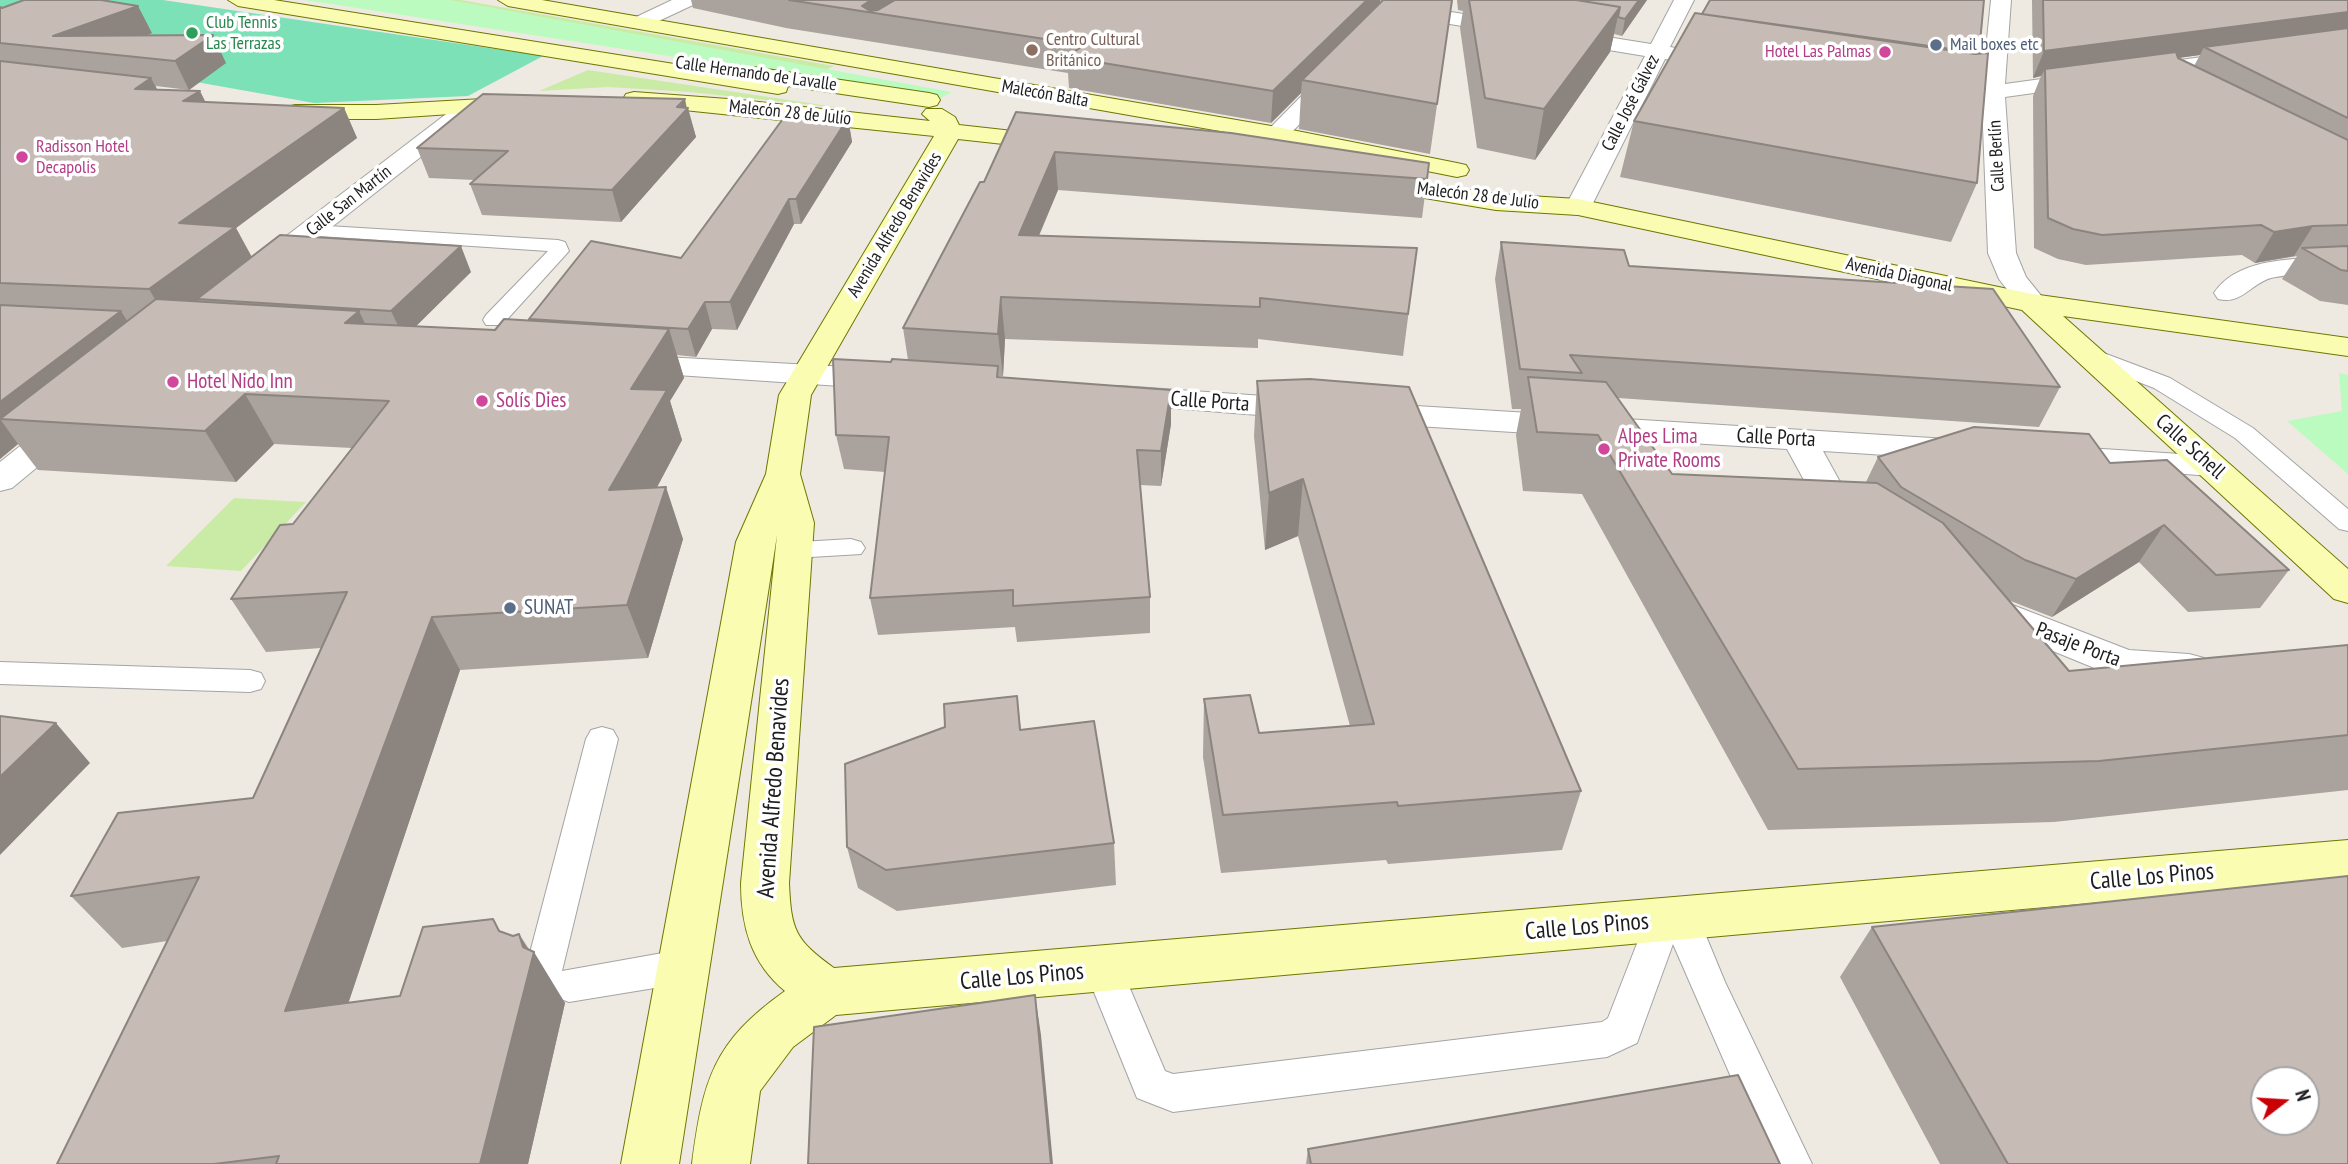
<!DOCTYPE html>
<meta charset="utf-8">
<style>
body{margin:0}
#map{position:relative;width:2348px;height:1164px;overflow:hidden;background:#eeeae2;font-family:"PT Sans Narrow",sans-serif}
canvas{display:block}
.north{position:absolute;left:2250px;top:1066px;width:70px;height:70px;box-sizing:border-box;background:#fff;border:2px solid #a5a5a5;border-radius:50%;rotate:73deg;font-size:19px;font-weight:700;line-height:28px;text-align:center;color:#1d1d1d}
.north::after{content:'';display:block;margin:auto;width:24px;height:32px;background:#c90006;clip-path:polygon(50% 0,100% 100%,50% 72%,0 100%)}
</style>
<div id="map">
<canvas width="2348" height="1164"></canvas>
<div class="north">N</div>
</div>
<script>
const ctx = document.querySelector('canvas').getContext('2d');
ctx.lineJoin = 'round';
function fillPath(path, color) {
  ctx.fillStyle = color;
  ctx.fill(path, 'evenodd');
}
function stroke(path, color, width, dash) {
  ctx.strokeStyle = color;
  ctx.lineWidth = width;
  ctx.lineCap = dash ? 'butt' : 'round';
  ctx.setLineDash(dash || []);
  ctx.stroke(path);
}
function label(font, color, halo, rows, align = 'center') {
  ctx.font = font + ' "PT Sans Narrow",sans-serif';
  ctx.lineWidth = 7;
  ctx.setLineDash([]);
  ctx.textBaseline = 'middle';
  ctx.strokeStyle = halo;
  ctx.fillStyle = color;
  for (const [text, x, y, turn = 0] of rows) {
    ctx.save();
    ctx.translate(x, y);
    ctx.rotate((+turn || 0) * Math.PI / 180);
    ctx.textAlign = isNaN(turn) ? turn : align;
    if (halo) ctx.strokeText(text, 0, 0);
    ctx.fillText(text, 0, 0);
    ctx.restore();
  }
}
const grass = new Path2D(`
 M 358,0 L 461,0 L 834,66 L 822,72 Z
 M 588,70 L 842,108 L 689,92 L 608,87 L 539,91 Z
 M 234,498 L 306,502 L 241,571 L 166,566 Z`);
const park = new Path2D(`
 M 305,0 L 450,0 L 952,92 L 941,98 Z
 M 2339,373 L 2348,375 L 2348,474 L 2287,421 L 2342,411 Z`);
const pitch = new Path2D(`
 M 0,0 L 163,0 L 543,56 L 468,96 L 314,103 L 185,80 L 0,63 Z`);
const lane = new Path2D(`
 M 311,225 L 558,240 L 565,242 L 569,251 L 502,325 L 486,325 L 483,320 L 486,315 L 548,251 L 304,235 L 301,231 L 304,227 Z
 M 2085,346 L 2170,378 L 2253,428 L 2348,509 L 2348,531 L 2339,529 L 2235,438 L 2154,388 L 2077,358 L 2074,353 L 2077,348 Z
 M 851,539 L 861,542 L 865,548 L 861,554 L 794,558 L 784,555 L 780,549 L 784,543 Z
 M 0,662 L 250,670 L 261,673 L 265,681 L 261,689 L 250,692 L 0,684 Z
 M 602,727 L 613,730 L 618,739 L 562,971 L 685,949 L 698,954 L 704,966 L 698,978 L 685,983 L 569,1002 L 556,997 L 551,982 L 545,985 L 532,980 L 526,968 L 586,739 L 591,730 Z
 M 1681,902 L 1694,907 L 1725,982 L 1812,1164 L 1769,1164 L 1673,944 L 1637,1043 L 1607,1057 L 1173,1112 L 1137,1098 L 1085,970 L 1091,958 L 1104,953 L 1117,958 L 1165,1071 L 1173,1074 L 1602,1022 L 1608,1018 L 1650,910 Z`);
const street = new Path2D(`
 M 672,0 L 698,0 L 695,4 L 646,27 L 632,27 L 629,23 L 632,19 Z
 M 1330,0 L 1376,0 L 1651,44 L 1674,0 L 1694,0 L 1670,47 L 1723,56 L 1731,57 L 1734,62 L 1731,67 L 1723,68 L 1665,59 L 1591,207 L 1587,213 L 1578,215 L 1569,213 L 1565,207 L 1645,56 L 1340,6 Z
 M 1991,0 L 2011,0 L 2005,84 L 2348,37 L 2348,49 L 2005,97 L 2016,253 L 2026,277 L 2047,303 L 2042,309 L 2032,312 L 2022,309 L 1999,279 L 1988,253 L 1982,102 C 1966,106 1943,103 1926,99 L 1923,94 L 1926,89 C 1945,85 1964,93 1982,88 Z
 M 1337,66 L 1345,68 L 1348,73 L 1345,78 L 1285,139 L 1269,139 L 1265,134 L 1269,129 L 1329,68 Z
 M 462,106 L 470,108 L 474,113 L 470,118 L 271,275 L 261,277 L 251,275 L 247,269 L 251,263 L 454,108 Z
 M 2348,257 L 2348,273 C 2328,275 2289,273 2271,278 C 2250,284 2242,305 2218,299 L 2214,293 C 2240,254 2306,259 2348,257 Z
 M 628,355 L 885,369 L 896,372 L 901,379 L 896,386 L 885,389 L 617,371 L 612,364 L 617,357 Z
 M 1120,386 L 1308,399 L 1320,402 L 1324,409 L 1320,416 L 1308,419 L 1109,403 L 1104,396 L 1109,389 Z
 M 1368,403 L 1964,440 L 1976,443 L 1981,450 L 1976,457 L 1964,460 L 1823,451 L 1856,511 L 1868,523 L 1863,531 L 1850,535 L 1829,526 L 1787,449 L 1368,423 L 1356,420 L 1352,413 L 1356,406 Z
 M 70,413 L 82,416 L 87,423 L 82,430 L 12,488 L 0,491 L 0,462 L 58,416 Z
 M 2056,446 L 2211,456 L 2223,459 L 2228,466 L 2223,473 L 2211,476 L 2044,463 L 2039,456 L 2044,449 Z
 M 1984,594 L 2129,650 L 2189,654 L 2204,658 L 2210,669 L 2204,680 C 2176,688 2137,683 2109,674 L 1970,617 L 1964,607 L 1970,597 Z`);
const secondary = new Path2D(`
 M 228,0 L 274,0 L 743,75 L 745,69 L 753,67 L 929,93 L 937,95 L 940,100 L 937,105 L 929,107 L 788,86 L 786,92 L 778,94 L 238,6 Z
 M 498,0 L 542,0 L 1277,127 L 1457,163 L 1466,165 L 1469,170 L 1466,175 L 1457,177 L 1277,141 L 508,6 Z
 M 634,92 L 741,100 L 930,121 L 922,114 L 926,109 L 942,109 L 955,117 L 959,125 L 1058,136 L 1067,138 L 1070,143 L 1067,148 L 1058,150 L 958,139 L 811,395 L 800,474 L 814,523 L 789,883 C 791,930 795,940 834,968 L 2348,840 L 2348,880 L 836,1015 L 793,1047 L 760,1091 L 750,1164 L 692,1164 C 703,1080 713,1042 785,991 C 751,963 741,926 741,883 L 777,535 L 679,1164 L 621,1164 L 736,542 L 766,474 L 779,395 L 934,136 L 626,104 L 623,99 L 626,94 Z
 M 518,97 L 526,99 L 529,104 L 526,109 L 376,119 L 295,119 L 287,117 L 283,112 L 287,107 L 295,105 L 376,105 Z
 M 1374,175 L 1496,194 L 1578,199 L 2032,294 L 2348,338 L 2348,356 L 2063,316 L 2348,569 L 2348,603 L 2334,599 L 2022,310 L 1578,215 L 1496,210 L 1365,188 L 1361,183 L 1365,178 Z`);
const wall = new Path2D(`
 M 691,0 L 1380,0 L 1380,4 L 1452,0 L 1430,154 L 1299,129 L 1301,93 L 1271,123 L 1069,88 L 1068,73 L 786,28 L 693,8 Z
 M 1457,0 L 1647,0 L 1622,36 L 1614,34 L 1610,52 L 1535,160 L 1477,148 L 1460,28 L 1463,11 L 1458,10 Z
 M 2032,0 L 2348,0 L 2348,305 L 2320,301 L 2282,279 L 2297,256 L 2255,263 L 2242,255 L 2086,265 L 2058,259 L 2034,248 L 2033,96 L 2041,76 L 2033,78 ZM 2200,55 L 2194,66 L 2178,58 Z
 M 0,7 L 152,33 L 145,36 L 226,63 L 189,90 L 156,86 L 157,90 L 206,102 L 344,108 L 357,138 L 236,228 L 251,257 L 471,272 L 416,326 L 495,330 L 530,321 L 529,319 L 681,258 L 848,118 L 852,142 L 801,224 L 794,224 L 737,330 L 712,329 L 696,357 L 677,355 L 684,378 L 670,401 L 682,440 L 657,487 L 683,539 L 648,658 L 460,670 L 348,1003 L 400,996 L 493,919 L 500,931 L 513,936 L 519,934 L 565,1003 L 528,1164 L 57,1164 L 167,941 L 122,948 L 71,896 L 253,798 L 321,648 L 266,652 L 231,599 L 293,524 L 352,448 L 274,444 L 236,482 L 38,470 L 18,444 L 0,459 Z
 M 1979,53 L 1977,183 L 1951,242 L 1620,177 L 1634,121 Z
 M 687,108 L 696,137 L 621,222 L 482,215 L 470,184 L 475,180 L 429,178 L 417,148 Z
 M 1016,112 L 1429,163 L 1422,218 L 1058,190 L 1039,236 L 1417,248 L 1403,356 L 1258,339 L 1258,348 L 1005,339 L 1003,376 L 999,376 L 999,377 L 1171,390 L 1171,424 L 1161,486 L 1140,485 L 1150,597 L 1150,633 L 1017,642 L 1015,627 L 878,635 L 870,598 L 885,472 L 844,469 L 836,435 L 891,362 L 908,360 L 903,328 L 984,182 Z
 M 1501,242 L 1629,266 L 2060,387 L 2039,427 L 1618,398 L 1672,474 L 1866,482 L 1878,457 L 2110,463 L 2289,570 L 2260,608 L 2188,612 L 2139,562 L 2052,617 L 2008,600 L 2069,671 L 2348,645 L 2348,790 L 2054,822 L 1768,830 L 1582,494 L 1523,491 L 1516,435 L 1521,409 L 1512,409 L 1495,279 Z
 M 1257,381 L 1581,791 L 1562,850 L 1388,864 L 1386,860 L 1221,873 L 1203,757 L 1204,699 L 1259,733 L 1350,726 L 1298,536 L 1265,550 L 1254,436 Z
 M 1017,696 L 1021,730 L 1114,843 L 1116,885 L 897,911 L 858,888 L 847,847 L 945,727 Z
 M 1872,927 L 2348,1164 L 1940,1164 L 1840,977 Z
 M 1308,1149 L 1780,1164 L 1306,1164 Z`);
const shadedWall = new Path2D(`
 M 871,0 L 922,0 L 896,16 L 863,11 L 862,6 Z
 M 1367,0 L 1380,0 L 1379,15 L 1302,80 L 1301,93 L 1271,123 L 1273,91 Z
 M 1639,0 L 1647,0 L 1622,36 L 1625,19 Z
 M 138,6 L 152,33 L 98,53 L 53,36 Z
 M 1620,7 L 1610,52 L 1535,160 L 1544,109 Z
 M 2348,12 L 2348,35 L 2204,47 L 2200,55 L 2045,76 L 2045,69 L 2041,76 L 2033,78 L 2044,51 Z
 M 213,35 L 226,63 L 189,90 L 175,61 Z
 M 151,78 L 166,107 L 135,89 Z
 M 200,91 L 215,121 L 183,101 Z
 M 685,99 L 687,109 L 688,108 L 696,137 L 621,222 L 612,190 Z
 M 344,108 L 357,138 L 236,228 L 253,259 L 197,299 L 198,301 L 169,323 L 149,289 L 179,223 Z
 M 848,118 L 852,142 L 801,224 L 796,199 Z
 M 1055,152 L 1058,190 L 1022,275 L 1019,235 Z
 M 789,199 L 794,224 L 737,330 L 730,302 Z
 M 2313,226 L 2294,256 L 2255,263 L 2274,232 Z
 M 461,246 L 471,272 L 404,338 L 391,311 Z
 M 1001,297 L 1005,339 L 1003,376 L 998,334 Z
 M 705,302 L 712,329 L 696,357 L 688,329 Z
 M 121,311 L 142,345 L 0,419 L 18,444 L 0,459 L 0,402 Z
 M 359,311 L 382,360 L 345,323 Z
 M 669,329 L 684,378 L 670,401 L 682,440 L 628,542 L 609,490 L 631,389 Z
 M 1171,390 L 1171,424 L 1161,486 L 1161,451 Z
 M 245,394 L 274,444 L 236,482 L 205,431 Z
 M 1303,479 L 1298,536 L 1265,550 L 1269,493 Z
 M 666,487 L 683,539 L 648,658 L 627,605 Z
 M 2164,525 L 2139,562 L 2052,617 L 2076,579 Z
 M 432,617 L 460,670 L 329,1061 L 285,1011 Z
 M 56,723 L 90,763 L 0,855 L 0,777 Z
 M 519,934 L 533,958 L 534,952 L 565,1003 L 528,1164 L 480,1164 L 528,977 L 523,947 Z
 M 1035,995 L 1041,1035 L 1053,1164 L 1051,1164 Z`);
const building = new Path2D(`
 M 24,0 L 101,0 L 138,6 L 53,36 L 213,35 L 175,61 L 0,43 L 0,7 L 2,8 Z
 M 789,0 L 871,0 L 862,6 L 870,11 L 878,10 L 895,0 L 1367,0 L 1273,91 L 1067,57 L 1084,45 Z
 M 1383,0 L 1452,0 L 1437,104 L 1302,80 Z
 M 1469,0 L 1576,0 L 1620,7 L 1544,109 L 1485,98 Z
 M 1576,0 L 1639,0 L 1625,19 L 1618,17 L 1620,7 Z
 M 1710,0 L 1984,0 L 1979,53 L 1702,14 Z
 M 2043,0 L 2348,0 L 2348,12 L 2044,51 Z
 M 1695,13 L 1975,54 L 1988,53 L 1977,183 L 1634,121 Z
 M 2348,28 L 2348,118 L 2204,47 Z
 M 2176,52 L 2178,58 L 2348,140 L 2348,225 L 2313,226 L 2274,232 L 2261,225 L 2102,235 L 2073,229 L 2048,218 L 2045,69 Z
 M 0,61 L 151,78 L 135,89 L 200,91 L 183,101 L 344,108 L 179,223 L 235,227 L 149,289 L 0,283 Z
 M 483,94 L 685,99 L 677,107 L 688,108 L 612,190 L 470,184 L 508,151 L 417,148 Z
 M 1016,112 L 1231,133 L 1429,163 L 1427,179 L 1055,152 L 1019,235 L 1417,248 L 1408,314 L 1260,298 L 1260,307 L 1001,297 L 998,334 L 903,328 L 980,182 L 984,182 Z
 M 785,116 L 848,118 L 796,199 L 789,199 L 730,302 L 705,302 L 688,329 L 529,319 L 591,241 L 681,258 Z
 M 280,235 L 461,246 L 391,311 L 197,299 Z
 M 1501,242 L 1624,250 L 1629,266 L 1993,289 L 2060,387 L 1570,355 L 1582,373 L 1520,369 Z
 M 2348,246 L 2348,271 L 2341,270 L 2302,248 Z
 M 156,299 L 359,311 L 345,323 L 495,330 L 504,319 L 669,329 L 631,389 L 667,390 L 609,490 L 666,487 L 627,605 L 432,617 L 285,1011 L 400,996 L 423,927 L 493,919 L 499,931 L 513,936 L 519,934 L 523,947 L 534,952 L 480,1164 L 276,1164 L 279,1156 L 214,1164 L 57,1164 L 199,877 L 71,896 L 118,813 L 253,798 L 347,592 L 231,599 L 280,525 L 293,524 L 389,401 L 245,394 L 205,431 L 0,419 Z
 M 0,305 L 121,311 L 0,402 Z
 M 833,359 L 891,362 L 892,359 L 998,366 L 997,377 L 1171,390 L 1161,451 L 1137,450 L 1150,597 L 1013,606 L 1013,590 L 870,598 L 889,437 L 836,435 Z
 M 1528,377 L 1606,382 L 1672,474 L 1877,483 L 1943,523 L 2069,671 L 2348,645 L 2348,735 L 2099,761 L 1798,769 L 1598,435 L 1537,432 Z
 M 1310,379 L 1409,387 L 1581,791 L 1398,806 L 1397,802 L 1223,815 L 1204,699 L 1250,695 L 1259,733 L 1374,724 L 1303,479 L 1269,493 L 1257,381 Z
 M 1974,427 L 2089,434 L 2110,463 L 2167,460 L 2289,570 L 2216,575 L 2164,525 L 2076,579 L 2025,560 L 1901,487 L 1878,457 Z
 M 1017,696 L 1020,730 L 1094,721 L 1114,843 L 886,870 L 847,847 L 845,764 L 945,727 L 944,704 Z
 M 0,716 L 56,723 L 0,777 Z
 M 2348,876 L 2348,1164 L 2008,1164 L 1872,927 ZM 2264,1080 L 2306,1080 L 2306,1122 L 2264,1122 Z
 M 1035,995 L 1051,1164 L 808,1164 L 814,1027 Z
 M 1738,1075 L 1780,1164 L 1311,1164 L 1308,1149 Z`);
const markers = [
 [192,33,7,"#2e9e5b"],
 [1936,45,7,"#5c6f8a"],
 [1032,50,7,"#8d6e63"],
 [1885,52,7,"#d1479c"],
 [22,157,7,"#d1479c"],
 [173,382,7,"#d1479c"],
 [482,401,7,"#d1479c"],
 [1604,449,7,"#d1479c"],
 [510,608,7,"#5c6f8a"]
];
const farLeisurenames = [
 ["Club Tennis",206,23],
 ["Las Terrazas",206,44]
];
const farEducationnames = [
 ["Centro Cultural",1046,40],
 ["Británico",1046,61]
];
const farServicenames = [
 ["Mail boxes etc",1950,45]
];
const farHotelnames = [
 ["Hotel Las Palmas",1871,52],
 ["Radisson Hotel",36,147,"left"],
 ["Decapolis",36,168,"left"]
];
const farStreetnames = [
 ["Calle Hernando de Lavalle",756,74,8],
 ["Malecón Balta",1045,94,10],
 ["Calle José Gálvez",1631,103,-63],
 ["Malecón 28 de Julio",790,113,6],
 ["Calle Berlín",1997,156,-93],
 ["Malecón 28 de Julio",1478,196,7],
 ["Calle San Martín",349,201,-38],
 ["Avenida Alfredo Benavides",895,225,-59],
 ["Avenida Diagonal",1899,275,12]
];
const hotelNames = [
 ["Hotel Nido Inn",187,382],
 ["Solís Dies",496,401],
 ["Alpes Lima",1618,437],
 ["Private Rooms",1618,461]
];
const streetNames = [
 ["Calle Porta",1210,402,4],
 ["Calle Porta",1776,438,3],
 ["Calle Schell",2190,447,42],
 ["Pasaje Porta",2078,645,21]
];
const serviceNames = [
 ["SUNAT",524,608]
];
const nearStreetnames = [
 ["Avenida Alfredo Benavides",774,788,-86],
 ["Calle Los Pinos",2152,877,-5],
 ["Calle Los Pinos",1587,927,-5],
 ["Calle Los Pinos",1022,977,-5]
];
fillPath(grass, '#caeba5');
fillPath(park, '#bcfbbf');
fillPath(pitch, '#7ce1b7');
stroke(lane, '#a4a4a4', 2);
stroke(street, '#a4a4a4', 2);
stroke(secondary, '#6e7700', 2);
fillPath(lane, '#fff');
fillPath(street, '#fff');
fillPath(secondary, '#fafcb2');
fillPath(wall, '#aaa29c');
fillPath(shadedWall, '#8b847f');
fillPath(building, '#c6bcb5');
stroke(building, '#8b847f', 2);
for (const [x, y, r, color] of markers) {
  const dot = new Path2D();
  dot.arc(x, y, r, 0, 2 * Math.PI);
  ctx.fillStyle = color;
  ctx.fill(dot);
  stroke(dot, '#fff', 2.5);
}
label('18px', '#27864d', '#fff', farLeisurenames, 'left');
label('18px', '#785e54', '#fff', farEducationnames, 'left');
label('18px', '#4e5e75', '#fff', farServicenames, 'left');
label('18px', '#b23c85', '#fff', farHotelnames, 'right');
label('18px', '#1d1d1d', '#fff', farStreetnames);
label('21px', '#b23c85', '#fff', hotelNames, 'left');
label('21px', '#1d1d1d', '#fff', streetNames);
label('21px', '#4e5e75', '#fff', serviceNames, 'left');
label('24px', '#1d1d1d', '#fff', nearStreetnames);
</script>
